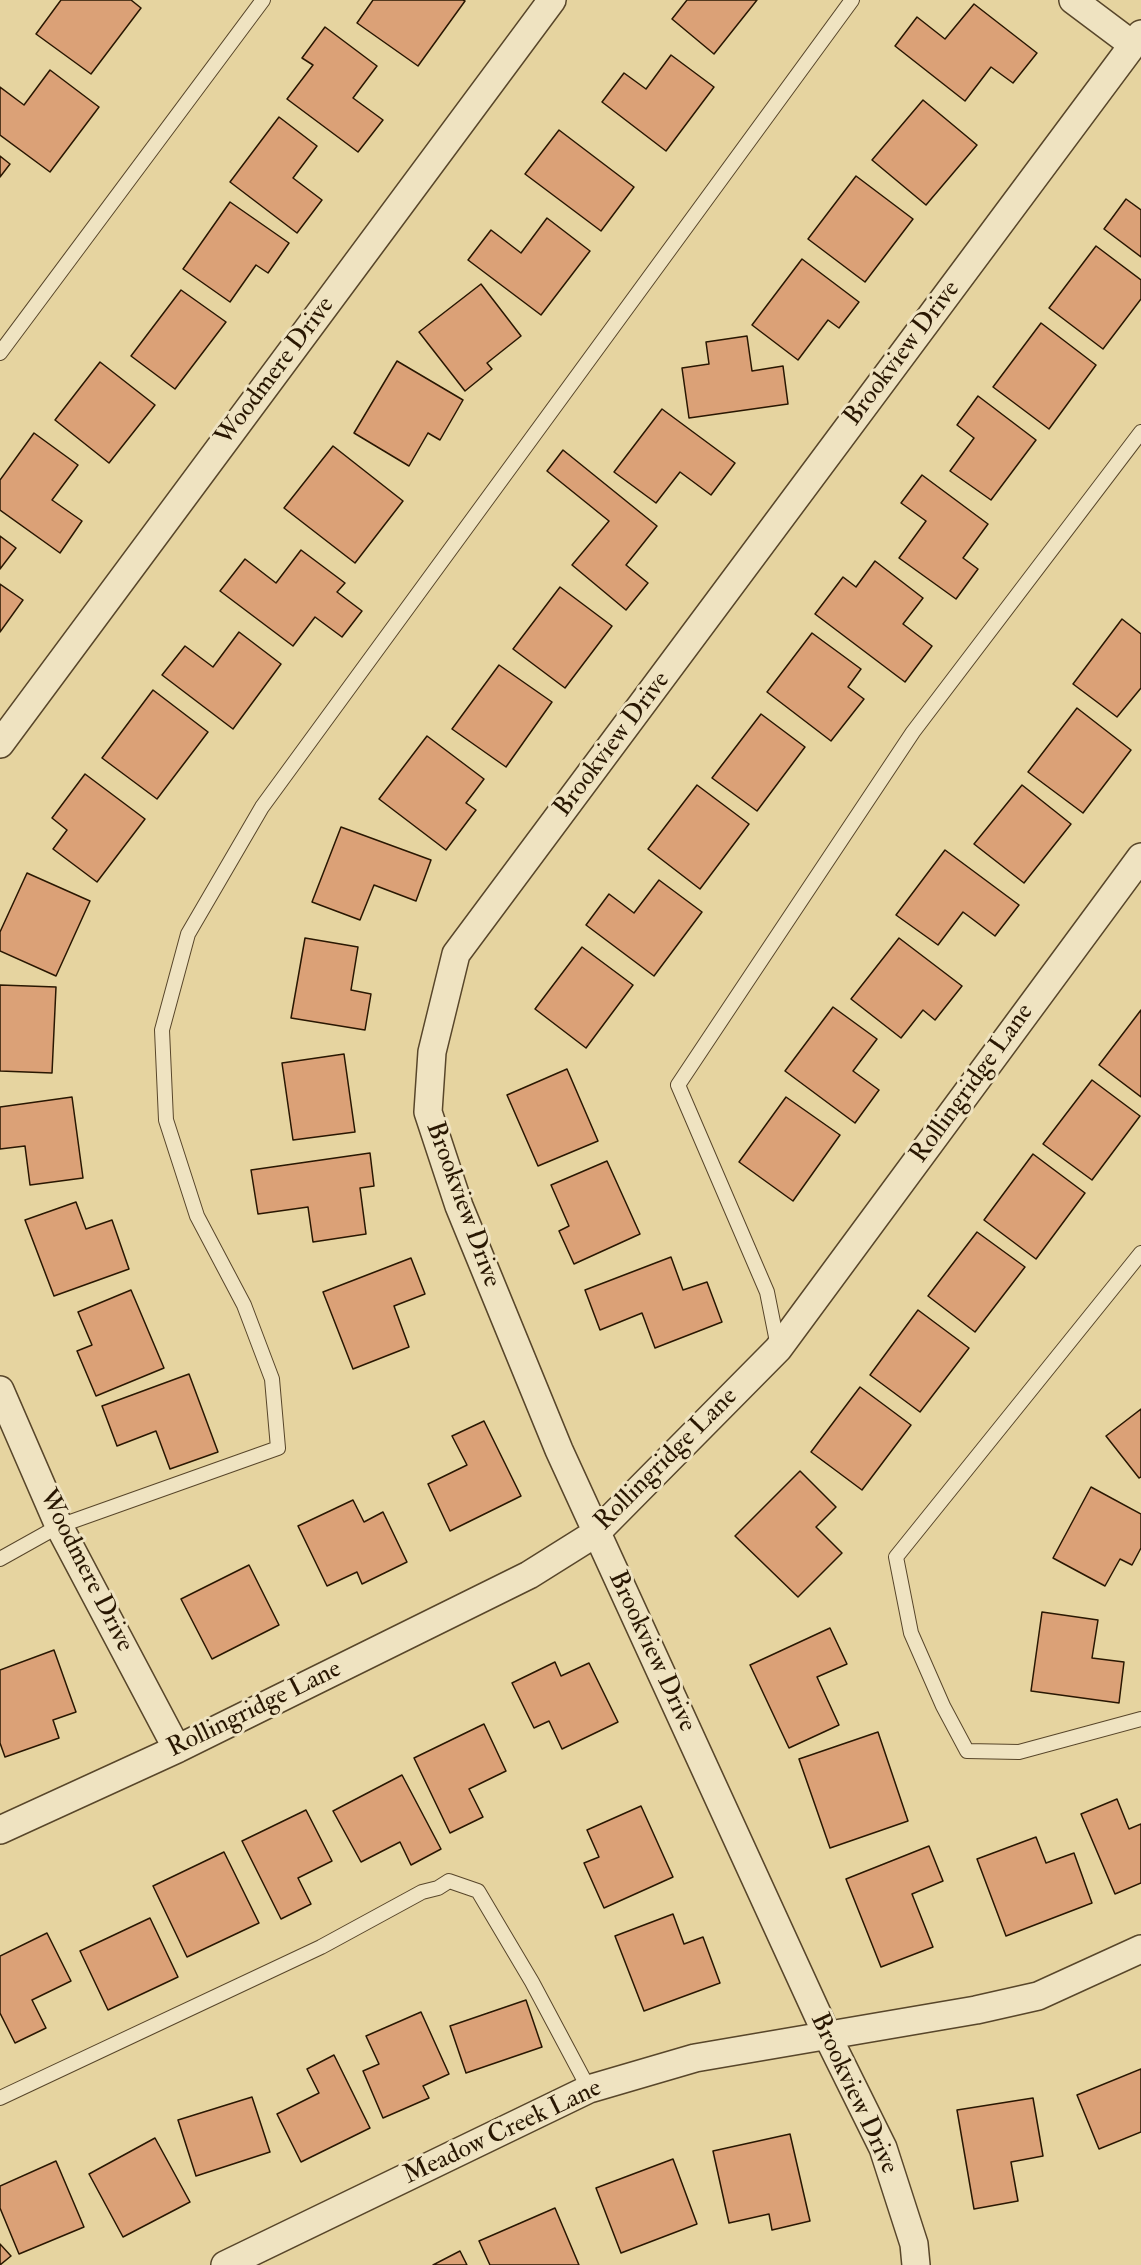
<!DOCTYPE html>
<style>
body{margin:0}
canvas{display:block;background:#e6d4a0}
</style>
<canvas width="1141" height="2265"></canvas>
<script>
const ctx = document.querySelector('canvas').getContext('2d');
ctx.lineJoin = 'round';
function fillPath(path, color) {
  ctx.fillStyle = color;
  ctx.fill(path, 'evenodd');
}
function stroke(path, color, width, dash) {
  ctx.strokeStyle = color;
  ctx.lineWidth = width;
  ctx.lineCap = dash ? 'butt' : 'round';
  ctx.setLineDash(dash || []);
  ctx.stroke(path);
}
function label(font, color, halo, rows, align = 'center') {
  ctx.font = font + ' "IM FELL Double Pica",serif';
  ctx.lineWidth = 6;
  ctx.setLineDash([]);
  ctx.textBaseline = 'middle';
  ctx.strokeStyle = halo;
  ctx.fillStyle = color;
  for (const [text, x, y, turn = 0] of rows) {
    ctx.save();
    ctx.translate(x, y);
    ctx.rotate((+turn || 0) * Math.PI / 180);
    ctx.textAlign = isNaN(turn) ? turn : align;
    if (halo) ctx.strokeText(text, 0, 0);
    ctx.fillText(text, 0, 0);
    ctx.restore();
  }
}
const building = new Path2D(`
 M 61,0 L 131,0 L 141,8 L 91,74 L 36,34 Z
 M 373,0 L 463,0 L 465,1 L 418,66 L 357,23 Z
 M 687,0 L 757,0 L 714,54 L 672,19 Z
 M 974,4 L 1037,53 L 1013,83 L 991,67 L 965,101 L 895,46 L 917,17 L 945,39 Z
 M 325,27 L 377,66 L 353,98 L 383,120 L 358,152 L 287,99 L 313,65 L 302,58 Z
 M 671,55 L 714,87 L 666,151 L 602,102 L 624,73 L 646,89 Z
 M 50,70 L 99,107 L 50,172 L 0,135 L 0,87 L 24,105 Z
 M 923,100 L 977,145 L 926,205 L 872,160 Z
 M 279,117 L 317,146 L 293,178 L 322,200 L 297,233 L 230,182 Z
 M 559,130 L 634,187 L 601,231 L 525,174 Z
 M 0,156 L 10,164 L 0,177 Z
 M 856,176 L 913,219 L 865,282 L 808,239 Z
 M 1126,199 L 1141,210 L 1141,257 L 1104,229 Z
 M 230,202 L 289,243 L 268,273 L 256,265 L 230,302 L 183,269 Z
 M 547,218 L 590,251 L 541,315 L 468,260 L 491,230 L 521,253 Z
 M 1096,246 L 1141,280 L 1141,299 L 1103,349 L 1049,308 Z
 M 802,259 L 859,302 L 839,328 L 828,320 L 798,360 L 752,325 Z
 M 481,284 L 521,336 L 487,363 L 492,369 L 465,391 L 419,332 Z
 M 181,290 L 226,322 L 175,389 L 131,356 Z
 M 1041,323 L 1096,365 L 1049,429 L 993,387 Z
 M 747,336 L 752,371 L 783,366 L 788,404 L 689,418 L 682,368 L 709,364 L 706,342 Z
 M 397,361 L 463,400 L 440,440 L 428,433 L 409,466 L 354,433 Z
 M 100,362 L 155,405 L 109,463 L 55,420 Z
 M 978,396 L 1036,440 L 991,500 L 950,471 L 974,438 L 957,425 Z
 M 662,409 L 735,463 L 711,495 L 680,472 L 656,503 L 614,472 Z
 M 34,433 L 78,465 L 52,500 L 82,521 L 60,553 L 0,510 L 0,480 Z
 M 333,446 L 403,501 L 355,563 L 284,508 Z
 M 563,450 L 657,526 L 626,565 L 648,583 L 626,610 L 572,565 L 609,521 L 547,471 Z
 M 922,475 L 988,524 L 963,558 L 978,569 L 956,599 L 899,558 L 926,521 L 901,503 Z
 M 0,536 L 16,548 L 0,569 Z
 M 301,550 L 345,583 L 337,592 L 362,611 L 342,637 L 315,617 L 293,646 L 220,591 L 245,559 L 276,583 Z
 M 875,561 L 923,598 L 903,624 L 932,646 L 905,682 L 815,614 L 843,577 L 856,587 Z
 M 0,584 L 23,600 L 0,632 Z
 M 560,587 L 612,626 L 565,688 L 513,649 Z
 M 1122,619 L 1141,634 L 1141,688 L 1117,717 L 1073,684 Z
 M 239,632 L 281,664 L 233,729 L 162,675 L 185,646 L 213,667 Z
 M 812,633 L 861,669 L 848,687 L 864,699 L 831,741 L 767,692 Z
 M 499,665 L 552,702 L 506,767 L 452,729 Z
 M 153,690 L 208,732 L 157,799 L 102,758 Z
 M 1077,708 L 1131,750 L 1083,813 L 1028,772 Z
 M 761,714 L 805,747 L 757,811 L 712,778 Z
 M 427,736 L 484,779 L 466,803 L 476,810 L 446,850 L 379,799 Z
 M 85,774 L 145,819 L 97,882 L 53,849 L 67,830 L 52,818 Z
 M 697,785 L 749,824 L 700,889 L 648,849 Z
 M 1022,785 L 1071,824 L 1024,883 L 974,844 Z
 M 341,827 L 431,860 L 416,901 L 374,885 L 360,920 L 312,902 Z
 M 945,850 L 1019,905 L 995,936 L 963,912 L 938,945 L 896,915 Z
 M 27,873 L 90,901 L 56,976 L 0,951 L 0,932 Z
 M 659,880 L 702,912 L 654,976 L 586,925 L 609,894 L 634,913 Z
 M 305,938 L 358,947 L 351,990 L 371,994 L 365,1030 L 291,1018 Z
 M 899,938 L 962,986 L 935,1020 L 923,1010 L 901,1038 L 851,999 Z
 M 582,947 L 633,985 L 586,1048 L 535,1009 Z
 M 0,985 L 56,987 L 52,1073 L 0,1071 Z
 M 833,1007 L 877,1039 L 853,1071 L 879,1090 L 855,1123 L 785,1071 Z
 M 1141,1010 L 1141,1097 L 1099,1065 Z
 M 344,1054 L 355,1132 L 293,1140 L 282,1063 Z
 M 567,1069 L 598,1141 L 538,1166 L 507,1095 Z
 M 1092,1080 L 1140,1116 L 1092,1180 L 1043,1144 Z
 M 72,1097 L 83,1178 L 30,1185 L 25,1146 L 0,1149 L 0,1107 Z
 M 786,1097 L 840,1135 L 793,1201 L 739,1162 Z
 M 370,1153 L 374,1186 L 360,1188 L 366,1234 L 313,1242 L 308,1207 L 258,1214 L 251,1170 Z
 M 1033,1154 L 1085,1193 L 1036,1259 L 984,1220 Z
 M 607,1161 L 640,1234 L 574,1264 L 559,1231 L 569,1226 L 551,1185 Z
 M 76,1202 L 86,1229 L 112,1220 L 129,1269 L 54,1296 L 25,1220 Z
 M 977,1232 L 1025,1267 L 975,1332 L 928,1296 Z
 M 671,1257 L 683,1290 L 707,1282 L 722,1322 L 655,1348 L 642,1313 L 600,1330 L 585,1290 Z
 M 411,1258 L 425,1294 L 394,1306 L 409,1347 L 353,1369 L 323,1292 Z
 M 131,1290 L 164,1368 L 96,1396 L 77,1351 L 92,1345 L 78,1312 Z
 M 918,1310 L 969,1348 L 920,1412 L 870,1375 Z
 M 189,1374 L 218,1452 L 170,1469 L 156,1431 L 117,1446 L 102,1406 Z
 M 860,1387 L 911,1425 L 862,1490 L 811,1452 Z
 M 1141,1409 L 1141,1477 L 1139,1478 L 1106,1436 Z
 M 484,1421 L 521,1496 L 450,1531 L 428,1484 L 467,1465 L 452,1436 Z
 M 800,1471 L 836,1507 L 816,1527 L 842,1553 L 798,1597 L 735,1536 Z
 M 1091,1487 L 1141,1514 L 1141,1548 L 1132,1565 L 1120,1559 L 1105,1586 L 1053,1558 Z
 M 353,1500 L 364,1522 L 383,1512 L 407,1562 L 362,1584 L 357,1572 L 327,1586 L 298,1526 Z
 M 249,1565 L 279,1625 L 212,1659 L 181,1599 Z
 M 1042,1612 L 1098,1620 L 1092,1658 L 1124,1662 L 1119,1703 L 1031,1691 Z
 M 830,1628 L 847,1664 L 817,1677 L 839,1725 L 789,1748 L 750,1665 Z
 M 54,1650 L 76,1712 L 53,1720 L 59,1738 L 5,1757 L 0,1743 L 0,1670 Z
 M 555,1662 L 561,1676 L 589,1663 L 618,1722 L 562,1749 L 549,1721 L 534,1728 L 512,1683 Z
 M 484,1724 L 506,1771 L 469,1789 L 483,1817 L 450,1833 L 414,1758 Z
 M 878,1732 L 908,1821 L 830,1848 L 799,1759 Z
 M 402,1775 L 441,1849 L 411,1865 L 400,1842 L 361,1862 L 333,1811 Z
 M 1117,1799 L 1129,1829 L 1141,1824 L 1141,1883 L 1115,1894 L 1081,1814 Z
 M 641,1806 L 673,1877 L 604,1908 L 584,1863 L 599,1857 L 587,1830 Z
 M 306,1810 L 332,1861 L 298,1878 L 311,1904 L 281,1919 L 242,1841 Z
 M 1036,1837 L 1046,1863 L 1074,1853 L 1092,1903 L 1006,1936 L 977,1859 Z
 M 929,1846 L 943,1881 L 912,1894 L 933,1947 L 881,1967 L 846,1879 Z
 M 224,1852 L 259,1923 L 187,1957 L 153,1886 Z
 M 673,1914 L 684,1944 L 703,1937 L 720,1983 L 644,2011 L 615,1936 Z
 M 150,1918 L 178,1977 L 108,2010 L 80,1951 Z
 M 47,1933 L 71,1981 L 32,2000 L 46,2028 L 15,2043 L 0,2013 L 0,1956 Z
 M 526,2000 L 542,2047 L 466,2073 L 450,2026 Z
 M 421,2012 L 449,2074 L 423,2086 L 429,2098 L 383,2118 L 363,2071 L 379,2064 L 366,2036 Z
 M 334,2055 L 370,2128 L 301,2162 L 277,2114 L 319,2093 L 307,2069 Z
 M 1141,2069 L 1141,2132 L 1099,2149 L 1077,2095 Z
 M 252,2097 L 270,2152 L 196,2176 L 178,2120 Z
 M 1033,2098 L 1043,2156 L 1011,2162 L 1018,2201 L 974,2209 L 957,2110 Z
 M 790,2134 L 810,2221 L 772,2230 L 769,2214 L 729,2223 L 713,2151 Z
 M 155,2138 L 190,2202 L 123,2237 L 89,2174 Z
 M 673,2159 L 697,2224 L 621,2253 L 596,2188 Z
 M 56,2161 L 84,2227 L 19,2254 L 0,2208 L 0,2186 Z
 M 555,2208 L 579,2265 L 490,2265 L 479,2241 Z
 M 0,2244 L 11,2256 L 0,2265 Z
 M 460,2251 L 467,2265 L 433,2265 Z`);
const lane = new Path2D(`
 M 0,353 L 263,0
 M 1141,1253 L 896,1557 L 911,1633 L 943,1706 L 967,1751 L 1019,1752 L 1141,1719
 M 778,1347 L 767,1292 L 678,1085 L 913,732 L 1141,432
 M 0,1559 L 59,1526 L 278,1448 L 272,1379 L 244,1305 L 197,1216 L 166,1120 L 162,1030 L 188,934 L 262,807 L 852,0
 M 0,2098 L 321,1947 L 422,1892 L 438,1888 L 449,1881 L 478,1891 L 532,1982 L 589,2089`);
const street = new Path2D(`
 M 1073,0 L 1133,45
 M 0,744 L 552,0
 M 0,1390 L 59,1526 L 177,1749
 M 0,1830 L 177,1749 L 529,1575 L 596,1533 L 778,1349 L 1141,857
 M 225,2265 L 589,2089 L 695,2058 L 976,2010 L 1038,1996 L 1141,1949
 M 916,2265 L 914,2244 L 883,2148 L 827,2035 L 559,1450 L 459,1206 L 428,1112 L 432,1052 L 456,954 L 1141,34`);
const streetNames = [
 ["Brookview Drive",903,354,-53],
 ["Woodmere Drive",276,372,-53],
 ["Brookview Drive",613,745,-53],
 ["Rollingridge Lane",973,1084,-54],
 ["Brookview Drive",462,1205,70],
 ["Rollingridge Lane",667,1460,-45],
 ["Woodmere Drive",85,1571,63],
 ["Brookview Drive",651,1652,65],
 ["Rollingridge Lane",255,1710,-26],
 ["Brookview Drive",853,2094,65],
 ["Meadow Creek Lane",503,2133,-25]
];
fillPath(building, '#dba177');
stroke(building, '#291702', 1.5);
stroke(lane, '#58462a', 16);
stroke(street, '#58462a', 30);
stroke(lane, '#efe3c1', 14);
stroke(street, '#efe3c1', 27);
label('26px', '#291702', '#efe3c1', streetNames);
</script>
